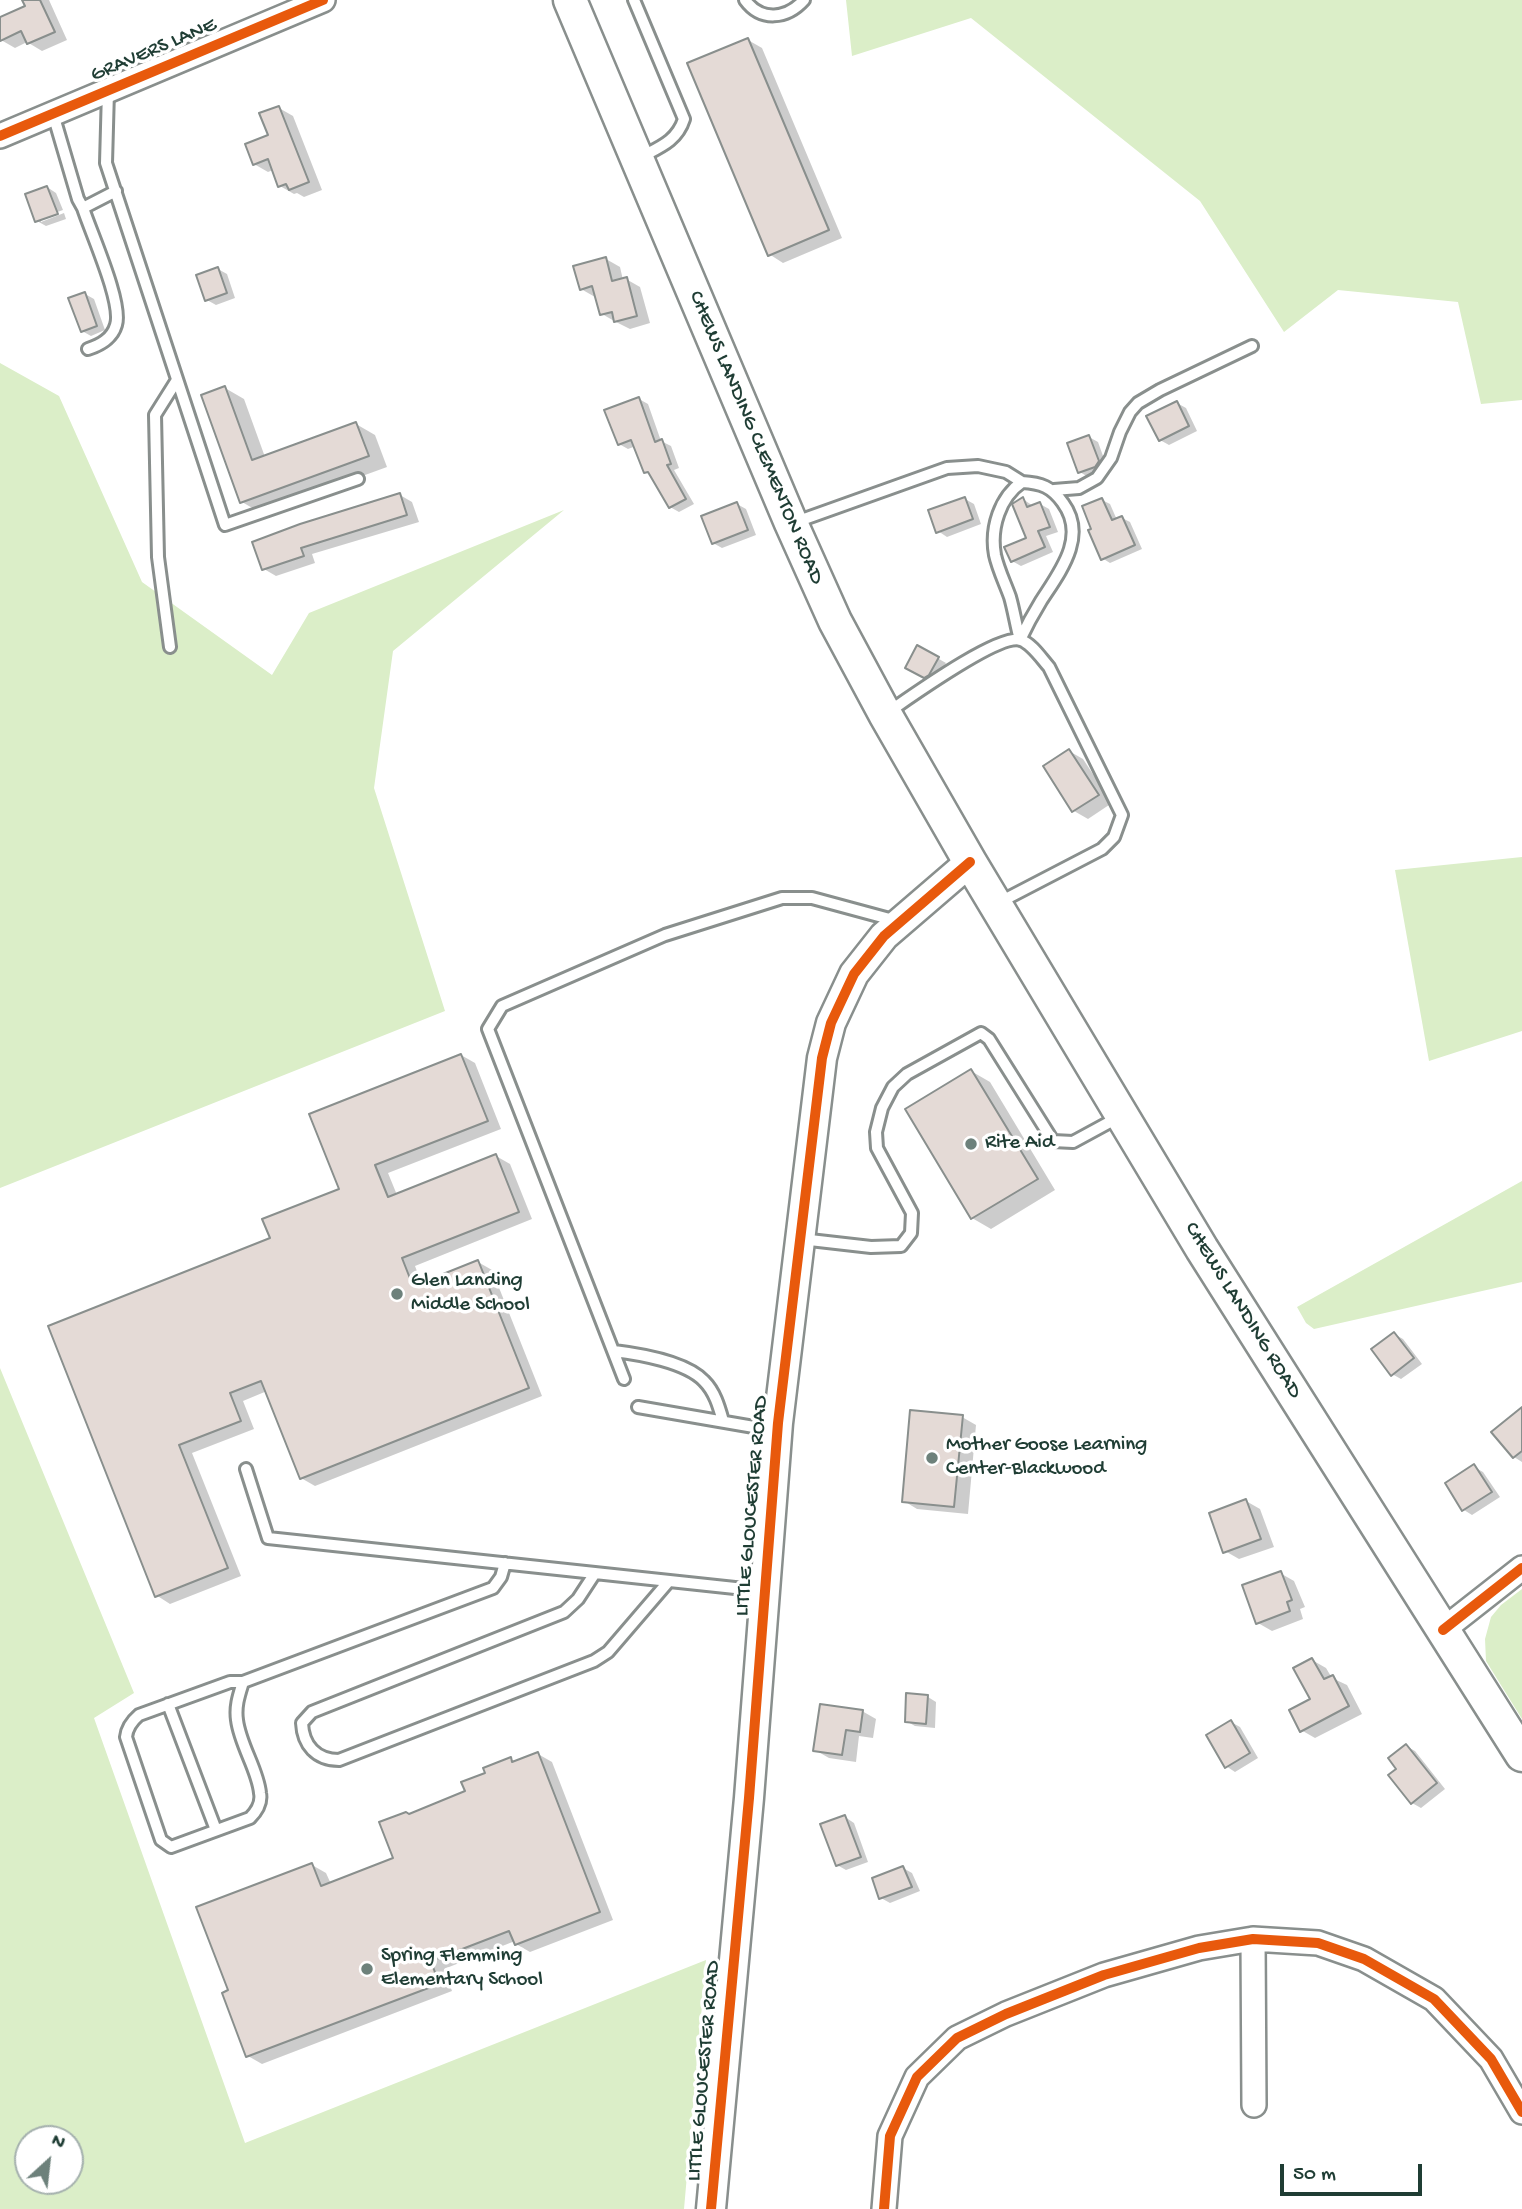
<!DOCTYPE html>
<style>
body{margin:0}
#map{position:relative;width:1522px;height:2209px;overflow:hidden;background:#fff;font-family:"Gochi Hand",sans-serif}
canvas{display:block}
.north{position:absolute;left:14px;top:2125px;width:70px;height:70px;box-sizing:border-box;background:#fff;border:2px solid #a5b1ae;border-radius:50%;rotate:27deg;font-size:19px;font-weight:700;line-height:28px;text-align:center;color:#1f3d34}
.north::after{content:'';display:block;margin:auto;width:24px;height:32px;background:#6d817b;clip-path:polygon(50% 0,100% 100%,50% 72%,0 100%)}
.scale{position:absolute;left:1280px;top:2164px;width:142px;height:32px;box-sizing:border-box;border:4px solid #1f3d34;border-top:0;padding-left:9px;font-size:21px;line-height:24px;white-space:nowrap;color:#1f3d34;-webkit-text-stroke:5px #fff;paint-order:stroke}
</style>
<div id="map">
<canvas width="1522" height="2209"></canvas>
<div class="north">N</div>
<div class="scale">50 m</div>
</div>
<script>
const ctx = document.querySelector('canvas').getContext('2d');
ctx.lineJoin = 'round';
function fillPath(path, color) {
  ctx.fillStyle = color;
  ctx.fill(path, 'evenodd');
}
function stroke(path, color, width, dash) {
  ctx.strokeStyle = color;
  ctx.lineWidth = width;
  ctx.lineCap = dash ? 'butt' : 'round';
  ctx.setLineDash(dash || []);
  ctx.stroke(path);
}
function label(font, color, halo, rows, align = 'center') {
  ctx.font = font + ' "Gochi Hand",sans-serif';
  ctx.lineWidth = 7;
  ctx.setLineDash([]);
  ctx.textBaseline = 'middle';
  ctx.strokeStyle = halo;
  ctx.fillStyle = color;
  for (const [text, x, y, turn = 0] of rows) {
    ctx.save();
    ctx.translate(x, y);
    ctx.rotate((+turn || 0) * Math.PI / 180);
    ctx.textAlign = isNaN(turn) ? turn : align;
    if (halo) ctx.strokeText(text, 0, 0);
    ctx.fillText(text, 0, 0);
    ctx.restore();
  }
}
const green = new Path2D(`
 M 846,0 L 1522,0 L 1522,400 L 1481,404 L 1458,302 L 1338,290 L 1284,332 L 1200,201 L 971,18 L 852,56 Z
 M 0,363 L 59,396 L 142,582 L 272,675 L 309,613 L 564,510 L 393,651 L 374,788 L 445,1011 L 0,1188 Z
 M 1522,857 L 1522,1031 L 1429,1061 L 1395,870 Z
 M 1522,1181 L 1522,1282 L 1314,1329 L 1306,1323 L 1297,1307 Z
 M 0,1368 L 134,1693 L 94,1718 L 245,2143 L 706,1960 L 684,2209 L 0,2209 ZM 28,2139 L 70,2139 L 70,2181 L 28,2181 Z
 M 1522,1589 L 1522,1719 L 1486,1661 L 1485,1639 L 1491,1617 L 1501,1605 Z`);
const shadow = new Path2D(`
 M 24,0 L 49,0 L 67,40 L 42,51 L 27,42 L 15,48 L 1,40 L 0,19 L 27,7 Z
 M 748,40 L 762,48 L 842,238 L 783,263 L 769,254 Z
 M 279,108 L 293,116 L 322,190 L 304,197 L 297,193 L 294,194 L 280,186 L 273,170 L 268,172 L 254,164 L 270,136 Z
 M 47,187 L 56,193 L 63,210 L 41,218 L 41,222 L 64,213 L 66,219 L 46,226 L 37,221 Z
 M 606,259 L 620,267 L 623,280 L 626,279 L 640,287 L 650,323 L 630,329 L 616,322 L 602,314 L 595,297 L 581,289 Z
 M 218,269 L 227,274 L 235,298 L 216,305 L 207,300 Z
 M 85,294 L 94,299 L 105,330 L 91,336 L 82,331 Z
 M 225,388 L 244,399 L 265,457 L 356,424 L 375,435 L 387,467 L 261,513 L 242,502 Z
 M 639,399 L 648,404 L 661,441 L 671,446 L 679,468 L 674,470 L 694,504 L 679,512 L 670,507 L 652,476 L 646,472 L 636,446 L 628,449 L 619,444 Z
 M 1177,403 L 1186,408 L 1197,431 L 1169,445 L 1160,440 Z
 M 1089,437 L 1098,442 L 1107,467 L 1088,477 L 1080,472 Z
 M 400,495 L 412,502 L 419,522 L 312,554 L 315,563 L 276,576 L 264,569 L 301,526 Z
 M 965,499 L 974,504 L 981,524 L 947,537 L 938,531 Z
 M 1023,499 L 1033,506 L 1040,504 L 1049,509 L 1058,532 L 1046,536 L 1053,552 L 1021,566 L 1012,561 L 1028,539 Z
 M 1102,500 L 1110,504 L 1117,520 L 1122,518 L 1130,522 L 1142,549 L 1110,563 L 1102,558 L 1093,530 Z
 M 737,504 L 746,509 L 756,535 L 722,548 L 713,543 Z
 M 918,647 L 946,663 L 934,682 L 907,667 Z
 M 1069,751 L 1083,759 L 1112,803 L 1088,819 L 1074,811 Z
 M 461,1055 L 475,1063 L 501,1129 L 388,1173 L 397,1195 L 496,1156 L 510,1164 L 532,1219 L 415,1266 L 422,1284 L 478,1262 L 492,1270 L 542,1396 L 315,1486 L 301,1478 L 267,1391 L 243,1401 L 254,1429 L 192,1453 L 241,1576 L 170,1604 L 156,1595 L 50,1327 L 272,1239 L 342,1190 Z
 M 971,1071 L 990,1082 L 1055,1190 L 991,1229 L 972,1218 Z
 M 1394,1334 L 1403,1339 L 1422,1364 L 1401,1379 L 1392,1374 Z
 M 1522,1409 L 1522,1462 L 1514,1457 Z
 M 962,1417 L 976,1425 L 968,1514 L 917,1509 L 904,1501 Z
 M 1474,1467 L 1483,1472 L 1500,1497 L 1472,1515 L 1464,1510 Z
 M 1246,1501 L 1260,1509 L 1274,1547 L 1239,1559 L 1225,1551 Z
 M 1280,1573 L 1294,1581 L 1305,1607 L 1300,1609 L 1303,1619 L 1272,1631 L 1258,1623 Z
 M 1312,1660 L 1326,1668 L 1332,1678 L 1347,1685 L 1362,1714 L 1315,1738 L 1301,1730 L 1312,1700 Z
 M 928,1697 L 936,1702 L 935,1728 L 915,1726 L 906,1721 Z
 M 862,1711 L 876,1719 L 873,1738 L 859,1736 L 856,1762 L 829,1758 L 815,1750 Z
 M 1231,1722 L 1240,1727 L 1258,1758 L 1235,1772 L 1226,1766 Z
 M 1406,1746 L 1415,1751 L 1445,1789 L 1421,1808 L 1412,1803 Z
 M 538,1754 L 552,1762 L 613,1920 L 530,1952 L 516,1944 L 515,1941 L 444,1969 L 452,1991 L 262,2064 L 248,2056 L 231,1991 L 312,1865 L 326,1873 L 331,1884 L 396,1859 L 409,1815 L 467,1792 L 511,1759 L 516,1762 Z
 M 845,1817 L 854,1823 L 868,1862 L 846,1870 L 837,1865 Z
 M 903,1868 L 912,1873 L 920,1891 L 890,1903 L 881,1898 Z`);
const building = new Path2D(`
 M 22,0 L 40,0 L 55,32 L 27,44 L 21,31 L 0,41 L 0,17 L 25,6 Z
 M 748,38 L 829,230 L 768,256 L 687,63 Z
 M 279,106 L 309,182 L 289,190 L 286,184 L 278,187 L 268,159 L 253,165 L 245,144 L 268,135 L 259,113 Z
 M 47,186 L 58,214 L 35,222 L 25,194 Z
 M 606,257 L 612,281 L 627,277 L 637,316 L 614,322 L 612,312 L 600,315 L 592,286 L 580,290 L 573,266 Z
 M 218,267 L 227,293 L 205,301 L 196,275 Z
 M 85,292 L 97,326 L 81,332 L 68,298 Z
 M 225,386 L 252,460 L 356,422 L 369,456 L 240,503 L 201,395 Z
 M 639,397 L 655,442 L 662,439 L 671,464 L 667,465 L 686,499 L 669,508 L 648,472 L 644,473 L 631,440 L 618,445 L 604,410 Z
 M 1177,401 L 1189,426 L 1159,441 L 1146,416 Z
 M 1089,435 L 1099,461 L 1095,467 L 1078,473 L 1067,443 Z
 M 400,493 L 407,515 L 301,548 L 304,556 L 262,570 L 252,542 L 300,524 Z
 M 965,497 L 973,519 L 936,533 L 928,510 Z
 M 1023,497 L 1027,507 L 1040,502 L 1050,527 L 1038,531 L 1045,547 L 1011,562 L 1004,547 L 1026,538 L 1012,504 Z
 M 1102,498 L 1112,520 L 1122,516 L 1135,545 L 1101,560 L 1088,530 L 1091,529 L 1082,506 Z
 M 737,502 L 748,530 L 712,544 L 701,516 Z
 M 917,645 L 939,657 L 929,675 L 924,678 L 905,668 Z
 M 1069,749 L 1099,795 L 1072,812 L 1043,766 Z
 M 461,1054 L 488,1121 L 375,1165 L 388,1197 L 496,1154 L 519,1212 L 402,1258 L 413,1286 L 478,1260 L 529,1388 L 300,1479 L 261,1381 L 230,1393 L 241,1421 L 179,1445 L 228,1568 L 155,1597 L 48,1326 L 270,1238 L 262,1219 L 339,1189 L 309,1114 Z
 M 971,1069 L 1038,1179 L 971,1219 L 905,1109 Z
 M 1394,1332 L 1414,1358 L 1391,1376 L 1371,1349 Z
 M 1522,1407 L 1522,1451 L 1513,1458 L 1491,1432 Z
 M 910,1410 L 963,1415 L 954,1507 L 902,1502 Z
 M 1474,1464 L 1492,1492 L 1462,1511 L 1445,1483 Z
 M 1246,1499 L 1261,1539 L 1223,1553 L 1209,1513 Z
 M 1281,1571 L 1292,1600 L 1287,1602 L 1290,1611 L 1256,1624 L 1242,1585 Z
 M 1312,1658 L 1324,1679 L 1333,1675 L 1349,1706 L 1300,1732 L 1289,1710 L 1310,1699 L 1293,1668 Z
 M 906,1693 L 928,1695 L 926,1724 L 905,1722 Z
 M 820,1704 L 863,1710 L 860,1732 L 846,1730 L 842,1755 L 813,1751 Z
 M 1231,1720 L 1250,1753 L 1225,1768 L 1206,1735 Z
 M 1406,1744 L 1437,1783 L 1411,1804 L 1388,1775 L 1396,1769 L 1388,1758 Z
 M 538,1752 L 600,1912 L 515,1945 L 509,1931 L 431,1961 L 439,1984 L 246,2057 L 222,1993 L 228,1990 L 196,1907 L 312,1863 L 321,1886 L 393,1858 L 379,1822 L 406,1812 L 409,1814 L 465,1791 L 461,1782 L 485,1773 L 483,1768 L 511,1757 L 512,1762 Z
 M 845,1815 L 861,1857 L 836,1866 L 820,1824 Z
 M 903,1866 L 912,1887 L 879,1899 L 872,1878 Z`);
const service = new Path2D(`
 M 634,0 L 684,119 C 677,141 660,147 641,157
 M 745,0 C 761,22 787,19 804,0
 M 108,91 L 106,163 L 225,525 L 358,479
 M 53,114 L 78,199 L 83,208 L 116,191
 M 83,208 C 91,233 123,303 116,325 C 112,339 100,345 88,349
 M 1022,482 C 1041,483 1052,487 1063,503 C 1088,537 1059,573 1041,601 C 1033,614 1026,627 1020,640 C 1016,625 1014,611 1010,597 C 1005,583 998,569 995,555 C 990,528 1000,497 1022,482 Z
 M 1054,490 L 1079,488 L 1097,478 L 1111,458 L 1120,432 L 1130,412 L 1138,403 L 1160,390 L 1252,346
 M 793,523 L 947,468 L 978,466 L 1006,472 L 1022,482
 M 170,647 L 158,557 L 155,415 L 177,380
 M 887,713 C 909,698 999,633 1021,640 C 1032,644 1041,658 1049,667 L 1122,815 L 1114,837 L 1102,849 L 998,903
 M 801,1239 L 871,1247 L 901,1246 L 911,1233 L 912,1213 L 877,1148 L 876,1132 L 882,1108 L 893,1087 L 907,1074 L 981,1033 L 989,1039 L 1053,1141 L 1073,1142 L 1119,1117
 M 614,1351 C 639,1354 686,1362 704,1381 C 715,1392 719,1407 723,1421
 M 624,1379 L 488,1029 L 502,1006 L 665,935 L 782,898 L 812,898 L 897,921
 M 638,1407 L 777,1431
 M 246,1469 L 268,1538 L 763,1591
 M 595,1573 L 578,1599 L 564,1612 L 312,1712 L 302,1723 C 303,1745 316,1760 339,1760 L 594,1661 L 608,1652 L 669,1581
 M 243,1682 C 239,1695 235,1706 237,1720 C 240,1745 258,1770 260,1793 C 262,1803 257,1811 250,1818 L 171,1847 L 161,1840 L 126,1737 C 127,1727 132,1721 139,1715 L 230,1682 L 243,1682 L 493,1588 L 501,1577 L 505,1563
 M 168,1704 L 216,1830`);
const minor = new Path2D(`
 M 0,136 L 323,0
 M 1443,1630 L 1522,1568
 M 1253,1939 L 1254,2105
 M 884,2209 L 890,2136 L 917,2077 L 957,2038 L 1006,2014 L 1104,1975 L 1199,1948 L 1253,1939 L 1318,1943 L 1364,1959 L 1434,1999 L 1491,2059 L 1522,2112`);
const tertiary = new Path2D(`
 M 711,2209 L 749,1798 L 778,1423 L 822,1058 L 831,1023 L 854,974 L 884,936 L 970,862`);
const secondary = new Path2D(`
 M 570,0 L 791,523 L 835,621 L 885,714 L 970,862 L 1202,1249 L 1522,1755`);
const cycleway = new Path2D(`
 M 0,136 L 323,0
 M 1443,1630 L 1522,1568
 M 711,2209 L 749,1798 L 778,1423 L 822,1058 L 831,1023 L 854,974 L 884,936 L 970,862
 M 884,2209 L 890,2136 L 917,2077 L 957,2038 L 1006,2014 L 1104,1975 L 1199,1948 L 1253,1939 L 1318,1943 L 1364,1959 L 1434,1999 L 1491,2059 L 1522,2112`);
const markers = [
 [971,1144,7,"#6d817b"],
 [397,1294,7,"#6d817b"],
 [932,1458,7,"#6d817b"],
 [367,1969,7,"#6d817b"]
];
const streetNames = [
 ["GRAVERS LANE",154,51,-23],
 ["CHEWS LANDING CLEMENTON ROAD",755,438,67],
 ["CHEWS LANDING ROAD",1242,1311,58],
 ["LITTLE GLOUCESTER ROAD",753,1506,-85],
 ["LITTLE GLOUCESTER ROAD",705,2071,-85]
];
const poiNames = [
 ["Rite Aid",985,1144],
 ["Glen Landing",411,1282],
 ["Middle School",411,1306],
 ["Mother Goose Learning",946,1446],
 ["Center-Blackwood",946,1470],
 ["Spring Flemming",381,1957],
 ["Elementary School",381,1981]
];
fillPath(green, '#dbeec8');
fillPath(shadow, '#0003');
fillPath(building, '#e4dad6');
stroke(building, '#898f8d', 2);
stroke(service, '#898f8d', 16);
stroke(minor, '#898f8d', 28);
stroke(tertiary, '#898f8d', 33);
stroke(secondary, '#898f8d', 37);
stroke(service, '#fff', 10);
stroke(minor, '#fff', 23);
stroke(tertiary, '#fff', 28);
stroke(secondary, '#fff', 32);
stroke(cycleway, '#e8590c', 10);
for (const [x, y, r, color] of markers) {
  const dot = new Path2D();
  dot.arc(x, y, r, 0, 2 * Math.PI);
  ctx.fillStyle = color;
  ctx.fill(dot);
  stroke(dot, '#fff', 2.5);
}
label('21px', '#1f3d34', '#fff', streetNames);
label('21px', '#1f3d34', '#fff', poiNames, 'left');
</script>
